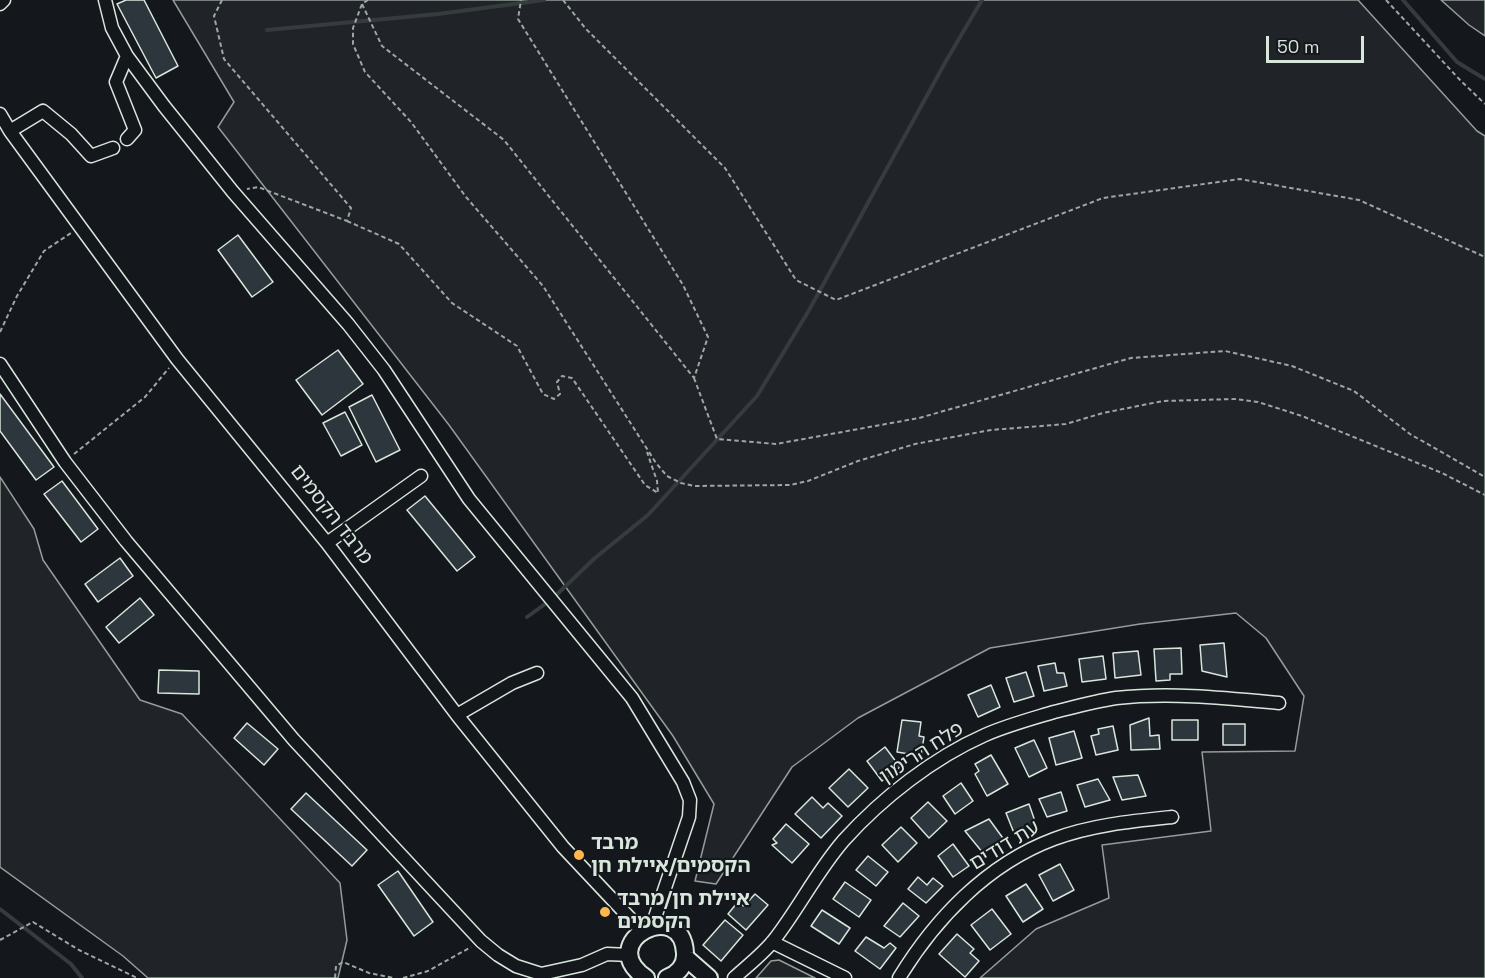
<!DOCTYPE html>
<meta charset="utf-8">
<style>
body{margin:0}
#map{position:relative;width:1485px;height:978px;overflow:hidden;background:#14181c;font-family:"Space Grotesk",sans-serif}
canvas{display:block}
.scale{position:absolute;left:1266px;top:36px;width:98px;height:27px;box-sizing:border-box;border:3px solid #d8e6dc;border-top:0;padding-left:8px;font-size:18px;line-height:21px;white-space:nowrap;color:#d8e6dc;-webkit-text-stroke:4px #14181c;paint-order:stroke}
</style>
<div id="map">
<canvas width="1485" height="978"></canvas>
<div class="scale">50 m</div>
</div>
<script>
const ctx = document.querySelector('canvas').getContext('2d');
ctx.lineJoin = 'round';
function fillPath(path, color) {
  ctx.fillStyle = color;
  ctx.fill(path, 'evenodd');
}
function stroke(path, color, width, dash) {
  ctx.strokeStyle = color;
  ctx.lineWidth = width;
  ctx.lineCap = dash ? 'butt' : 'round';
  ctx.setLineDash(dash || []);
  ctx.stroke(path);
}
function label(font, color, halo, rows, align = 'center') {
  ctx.font = font + ' "Space Grotesk","Noto Sans Hebrew",sans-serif';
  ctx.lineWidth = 4.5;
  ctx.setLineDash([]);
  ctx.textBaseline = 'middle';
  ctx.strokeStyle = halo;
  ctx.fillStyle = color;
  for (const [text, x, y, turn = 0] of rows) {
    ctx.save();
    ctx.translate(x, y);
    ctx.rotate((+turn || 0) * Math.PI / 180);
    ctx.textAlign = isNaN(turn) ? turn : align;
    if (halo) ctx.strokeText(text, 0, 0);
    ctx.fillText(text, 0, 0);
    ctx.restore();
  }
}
const green = new Path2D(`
 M 173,0 L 1358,0 L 1477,131 L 1485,136 L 1485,978 L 980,978 L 1036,929 L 1109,898 L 1102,845 L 1211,831 L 1202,752 L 1295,751 L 1304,696 L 1266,638 L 1236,613 L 1140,624 L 990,648 L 858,718 L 792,767 L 716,884 L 695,881 L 714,804 L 673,736 L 449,425 L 218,127 L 234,102 Z
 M 1441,0 L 1485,0 L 1485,36 L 1469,25 Z
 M 0,477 L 34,529 L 43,560 L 140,700 L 182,714 L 340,883 L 347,940 L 338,978 L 148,978 L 123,956 L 0,867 Z
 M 779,960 L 815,978 L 756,978 L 771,961 Z`);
const stream = new Path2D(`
 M 1403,0 L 1457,62 L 1485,79
 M 267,30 L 438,14 L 544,0
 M 527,617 L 552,599 L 595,558 L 648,515 L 757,396 L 808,312 L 946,61 L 982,0
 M 0,909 L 71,964 L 82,978`);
const building = new Path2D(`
 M 126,0 L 144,0 L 178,66 L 156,78 L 117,4 Z
 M 238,235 L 273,282 L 252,297 L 218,250 Z
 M 338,350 L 363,384 L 322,415 L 296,380 Z
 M 0,394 L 54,467 L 36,480 L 0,431 Z
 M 372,395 L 400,450 L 376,462 L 349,407 Z
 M 345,412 L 362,445 L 341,456 L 323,423 Z
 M 62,481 L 98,529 L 81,542 L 44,494 Z
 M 425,496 L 475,557 L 457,571 L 407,510 Z
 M 120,558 L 133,576 L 98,602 L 85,584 Z
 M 140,598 L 154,615 L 119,643 L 106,627 Z
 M 1224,643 L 1227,677 L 1202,671 L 1200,645 Z
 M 1181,648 L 1182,674 L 1170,674 L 1170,680 L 1156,681 L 1154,649 Z
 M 1138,651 L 1141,675 L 1115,678 L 1113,653 Z
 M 1103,656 L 1106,679 L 1082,682 L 1079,659 Z
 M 1055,663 L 1057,673 L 1064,673 L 1067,686 L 1044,691 L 1038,666 Z
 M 159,670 L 199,671 L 199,694 L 158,693 Z
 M 1026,672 L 1034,696 L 1014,702 L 1006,678 Z
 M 991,685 L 1000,707 L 978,717 L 968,695 Z
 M 1149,718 L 1150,736 L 1159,735 L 1160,749 L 1131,750 L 1130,725 Z
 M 902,720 L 921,722 L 919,736 L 924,737 L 921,756 L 897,752 Z
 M 1172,720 L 1198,720 L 1198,740 L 1172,740 Z
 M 247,723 L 278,749 L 264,765 L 234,738 Z
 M 1223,724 L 1245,724 L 1245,745 L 1223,745 Z
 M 1113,726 L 1118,750 L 1096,755 L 1091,736 L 1099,734 L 1098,729 Z
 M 1074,731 L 1082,758 L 1056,765 L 1049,738 Z
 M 1034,740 L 1047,768 L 1029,777 L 1015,748 Z
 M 885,747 L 900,767 L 882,781 L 867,761 Z
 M 991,755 L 1008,784 L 987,796 L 975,774 L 979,771 L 975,764 Z
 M 849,769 L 868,788 L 848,807 L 829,788 Z
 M 1138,775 L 1146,796 L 1122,800 L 1113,777 Z
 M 1098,779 L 1110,800 L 1085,807 L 1077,785 Z
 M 961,783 L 973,801 L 955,814 L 943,796 Z
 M 1061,792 L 1067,811 L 1047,817 L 1039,799 Z
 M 306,793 L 367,850 L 352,866 L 291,809 Z
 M 812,797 L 823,808 L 828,803 L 842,816 L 821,838 L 795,814 Z
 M 928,802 L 947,821 L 929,838 L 911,818 Z
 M 1029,804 L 1037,827 L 1014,833 L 1006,813 Z
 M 989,819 L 1005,841 L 983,853 L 965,831 Z
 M 786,824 L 809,844 L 792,863 L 772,845 L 777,843 L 773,839 Z
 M 901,827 L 917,843 L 898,862 L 882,845 Z
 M 953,844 L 969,866 L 953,877 L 938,856 Z
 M 868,856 L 888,872 L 876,886 L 856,870 Z
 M 1060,864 L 1074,890 L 1053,901 L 1039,875 Z
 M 398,871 L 433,922 L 414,936 L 378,885 Z
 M 918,877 L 927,885 L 933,878 L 943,886 L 926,903 L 908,889 Z
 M 845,882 L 871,900 L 859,917 L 833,899 Z
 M 1026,884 L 1043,909 L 1023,922 L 1006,896 Z
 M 755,894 L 768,905 L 746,930 L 728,914 L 737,903 L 744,906 Z
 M 903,903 L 919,916 L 900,937 L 884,926 Z
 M 992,909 L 1011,934 L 990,950 L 971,925 Z
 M 822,910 L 850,928 L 839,944 L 811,926 Z
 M 725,920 L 743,935 L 721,961 L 703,945 Z
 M 957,934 L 974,949 L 970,953 L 979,961 L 965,977 L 939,954 Z
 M 866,937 L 884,948 L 890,943 L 896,948 L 880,969 L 855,951 Z`);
const path = new Path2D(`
 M 222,0 L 214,16 L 224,59 L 351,208 L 347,221 L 258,187 L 247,189
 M 368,0 L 362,4 L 353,28 L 353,44 L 365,72 L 411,122 L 466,197 L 543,286 L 656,463 L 667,476 L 681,483 L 694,486 L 790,485 L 808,481 L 858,461 L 915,444 L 991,430 L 1066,424 L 1103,413 L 1163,401 L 1236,399 L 1258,402 L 1302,416 L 1442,473 L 1485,495
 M 563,0 L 586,29 L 725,168 L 796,280 L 836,300 L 1103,198 L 1240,179 L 1359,200 L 1485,257
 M 1386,0 L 1460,80 L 1485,104
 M 362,4 L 382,46 L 504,140 L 694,378 L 708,337 L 683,285 L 518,19 L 521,0
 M 347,221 L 399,244 L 452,303 L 517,346 L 543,394 L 554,399 L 560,394 L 557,382 L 562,376 L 572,378 L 645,485 L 658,493 L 657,481 L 647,452
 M 0,332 L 17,296 L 44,251 L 71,233
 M 694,378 L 717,439 L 776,444 L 919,418 L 1131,358 L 1225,351 L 1292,366 L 1354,391 L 1410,434 L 1485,477
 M 74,454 L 145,397 L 169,368
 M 0,940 L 33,922 L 79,950 L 137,978
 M 335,978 L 336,966 L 343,962 L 369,973 L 394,978
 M 403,978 L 428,971 L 471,947`);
const street = new Path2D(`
 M 105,0 L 112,28 L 127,56 L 164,106 L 233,192 L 348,324 L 384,370 L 469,499 L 632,698 L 683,782 L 690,800 L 689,817 L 652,926
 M 0,4 L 4,0
 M 0,114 L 10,131 L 177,359 L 327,543 L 457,715 L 563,847 L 642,931
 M 10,131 L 43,111 L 71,134 L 91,156 L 113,148
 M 127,139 L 135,130 L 116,82 L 127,56
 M 0,364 L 65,462 L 126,541 L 294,740 L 481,941 L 498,955 L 516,966 L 541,974 L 582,965 L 607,954 L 630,955
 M 327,543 L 421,476
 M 457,715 L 512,683 L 537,673
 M 772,942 L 845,978
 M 734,978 C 747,966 763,954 774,940 C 799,908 817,871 844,840 C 882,798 933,758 985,735 C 1008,725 1031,719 1054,712 C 1074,707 1096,701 1116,698 C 1170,692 1226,698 1279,703
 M 899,978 C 935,919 987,864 1054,839 C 1091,825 1133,821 1172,817`);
const secondary = new Path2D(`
 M 685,957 L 709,978
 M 646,978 C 593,942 682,896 685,953 C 686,966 677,974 667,978`);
const markers = [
 [579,855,6,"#ffb74d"],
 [605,912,6,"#ffb74d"]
];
const streetNames = [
 ["מרבד הקסמים",331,515,52],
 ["פלח הרימון",922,753,-33],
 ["עת דודים",1005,846,-31]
];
const poiNames = [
 ["מרבד",591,844],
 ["הקסמים/איילת חן",591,867],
 ["איילת חן/מרבד",617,900],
 ["הקסמים",617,923]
];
fillPath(green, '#202428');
stroke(green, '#939e99', 1.5);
stroke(stream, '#363b3e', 4);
fillPath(building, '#2c363c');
stroke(building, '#d8e6dc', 1.5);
stroke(street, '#d8e6dc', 15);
stroke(secondary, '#d8e6dc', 20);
stroke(path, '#9da8a2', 2, [4.5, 3]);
stroke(street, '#14181c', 12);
stroke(secondary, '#14181c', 16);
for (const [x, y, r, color] of markers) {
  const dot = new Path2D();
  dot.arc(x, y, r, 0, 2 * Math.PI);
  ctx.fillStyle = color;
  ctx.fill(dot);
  stroke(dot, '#14181c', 2);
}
label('20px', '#d8e6dc', '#14181c', streetNames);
label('bold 20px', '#d8e6dc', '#14181c', poiNames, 'left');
</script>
